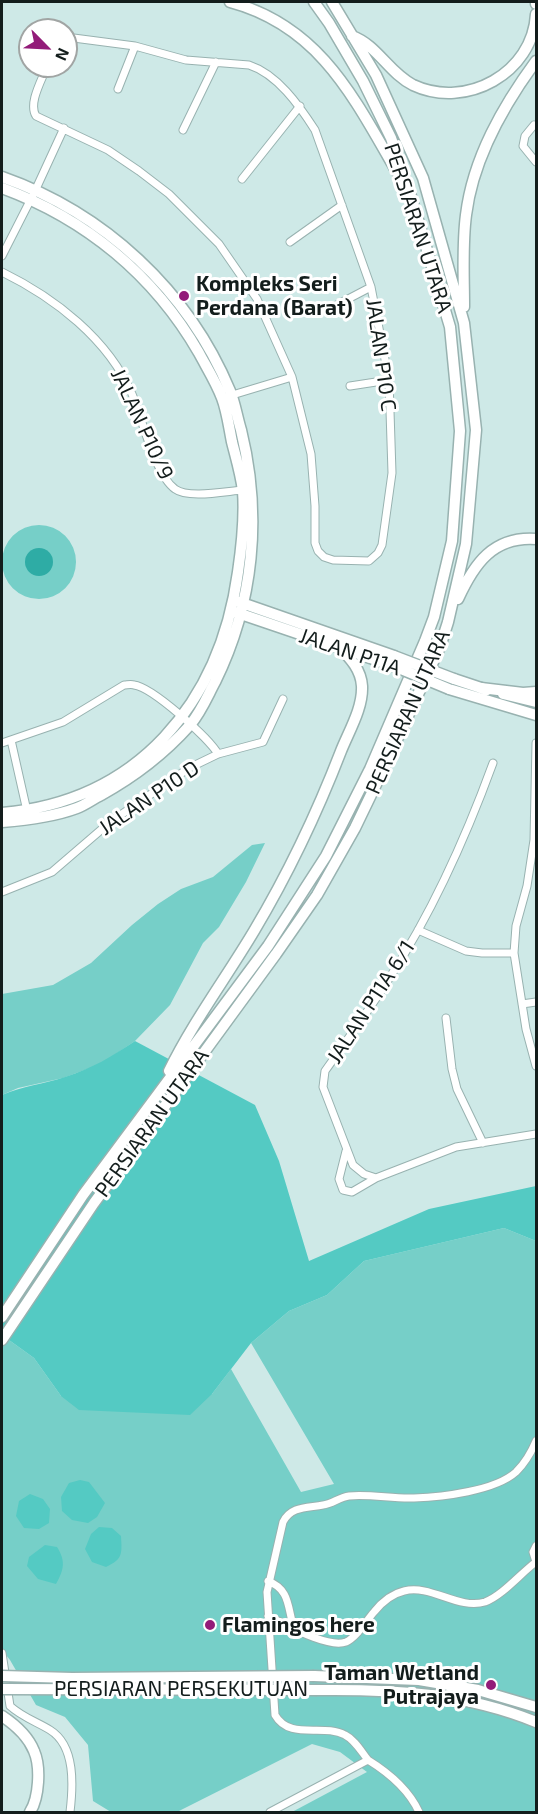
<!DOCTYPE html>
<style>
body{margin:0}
#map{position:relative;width:538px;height:1814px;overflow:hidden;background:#cee9e7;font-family:"Exo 2",sans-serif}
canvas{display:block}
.frame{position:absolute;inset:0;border:3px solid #131d1c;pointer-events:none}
.north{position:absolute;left:18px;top:18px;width:60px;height:60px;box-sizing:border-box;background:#fff;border:2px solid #a1a5a4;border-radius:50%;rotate:114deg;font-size:16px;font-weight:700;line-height:24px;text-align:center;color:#131d1c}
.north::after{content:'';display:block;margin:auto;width:21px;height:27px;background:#931c79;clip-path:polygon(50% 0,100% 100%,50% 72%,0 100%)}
</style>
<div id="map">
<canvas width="538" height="1814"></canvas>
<div class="frame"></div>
<div class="north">N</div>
</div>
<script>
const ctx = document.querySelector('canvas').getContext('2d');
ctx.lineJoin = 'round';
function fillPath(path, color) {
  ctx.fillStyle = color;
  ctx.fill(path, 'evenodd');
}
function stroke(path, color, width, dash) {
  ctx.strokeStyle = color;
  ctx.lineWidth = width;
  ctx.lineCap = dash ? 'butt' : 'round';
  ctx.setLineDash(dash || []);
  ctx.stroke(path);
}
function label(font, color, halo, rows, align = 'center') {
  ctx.font = font + ' "Exo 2",sans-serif';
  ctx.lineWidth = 6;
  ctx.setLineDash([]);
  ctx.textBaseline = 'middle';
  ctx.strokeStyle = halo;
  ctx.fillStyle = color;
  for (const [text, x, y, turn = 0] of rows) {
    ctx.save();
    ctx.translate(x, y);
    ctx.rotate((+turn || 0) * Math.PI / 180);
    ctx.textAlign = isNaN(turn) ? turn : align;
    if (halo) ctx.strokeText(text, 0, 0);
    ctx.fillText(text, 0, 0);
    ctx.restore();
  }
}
const green = new Path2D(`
 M2 562a37 37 0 1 1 74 0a37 37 0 1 1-74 0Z
 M 265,843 L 246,882 L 219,927 L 203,943 L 170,1005 L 135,1041 L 101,1064 L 63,1078 L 18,1088 L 2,1095 L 2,994 L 53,985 L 91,963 L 132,925 L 158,904 L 181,889 L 213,877 L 252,845 Z
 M 504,1228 L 536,1241 L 536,1812 L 292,1812 L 367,1772 L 340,1752 L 312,1744 L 177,1812 L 111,1812 L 93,1801 L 88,1745 L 65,1717 L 36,1705 L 10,1660 L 2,1650 L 2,1335 L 34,1358 L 61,1396 L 212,1394 L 231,1369 L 301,1492 L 334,1484 L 251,1343 L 289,1311 L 327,1295 L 364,1261 Z`);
const forest = new Path2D(`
 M 135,1041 L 255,1105 L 279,1161 L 309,1261 L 429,1209 L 536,1186 L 536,1241 L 504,1228 L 364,1261 L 327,1295 L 289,1311 L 251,1343 L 212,1394 L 190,1415 L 79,1410 L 61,1396 L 34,1358 L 2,1335 L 2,1095 C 22,1086 44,1084 65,1077 C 93,1068 111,1057 135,1041 Z
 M 80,1480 L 89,1482 L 105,1503 L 97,1517 L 88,1523 L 72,1520 L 62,1511 L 61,1497 L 69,1483 Z
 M 30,1494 L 43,1499 L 50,1509 L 49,1523 L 39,1529 L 24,1528 L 16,1516 L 19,1501 Z
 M 99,1527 L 112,1528 L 121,1536 C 122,1554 123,1559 106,1567 L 92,1562 L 85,1549 L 91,1534 Z
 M 45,1545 L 57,1547 C 66,1561 64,1570 56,1584 L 38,1579 L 27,1566 L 29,1557 Z`);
const water = new Path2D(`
 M25 562a14 14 0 1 1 28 0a14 14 0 1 1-28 0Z`);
const street = new Path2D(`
 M 47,66 C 42,80 28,103 36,116 L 108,150 L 139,171 L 169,194 L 219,244 L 257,299 L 292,377 L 311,454 L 315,506 L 315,543 L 318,551 L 324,557 L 333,560 L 369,561 L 378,553 L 382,545 L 392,473 L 389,380 L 371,287 L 315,130 C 299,105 277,74 249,65 L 186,60 L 135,46 L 66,37
 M 118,89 L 135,46
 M 534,125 L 525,136 L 523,146 L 536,162
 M 183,130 L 216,62
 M 242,179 L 300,106
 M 290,242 L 342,205
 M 2,256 L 35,191 L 64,128
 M 2,272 C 55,298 108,339 132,394 C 142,418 155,475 175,489 C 188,499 227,491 243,490
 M 327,310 L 371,287
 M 350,386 L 389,380
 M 229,396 L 292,377
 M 11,740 L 27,811
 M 2,743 L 63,722 L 124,685 C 127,685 131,684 134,685 C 152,687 209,738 218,754
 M 536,743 L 534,840 L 527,886 L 516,926 L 514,953 L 526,1029 L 536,1066
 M 493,763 C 466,837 433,911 390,977 C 370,1009 347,1040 325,1071 L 323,1087 L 353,1165 L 364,1174 L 376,1178 L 456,1147 L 536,1134
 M 2,892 L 52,872 L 109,823 L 189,768 L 218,754 L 263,742 L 283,699
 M 418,930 L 466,951 L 482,953 L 514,953
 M 522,1004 L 536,1002
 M 446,1018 L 452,1069 L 457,1089 L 483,1143
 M 346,1151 L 339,1179 L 343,1190 L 352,1192 L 376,1178
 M 536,1546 L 533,1552 L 536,1562
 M 268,1581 C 291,1590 287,1608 294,1628
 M 268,1616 C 285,1624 328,1649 346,1642 C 357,1637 366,1621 374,1612 C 382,1602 391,1594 404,1591 C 431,1584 458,1610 485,1602 C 502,1596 521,1573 536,1562
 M 2,1653 L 10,1706 C 22,1717 37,1722 50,1730 C 76,1746 73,1787 70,1812
 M 368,1760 C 389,1773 409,1790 419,1812
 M 270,1812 L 368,1760 C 361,1751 355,1740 345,1735 C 323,1723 290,1741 275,1715 L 267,1592 L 283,1522 C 291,1506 307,1508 323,1505 C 332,1504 340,1497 349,1496 C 371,1494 393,1499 414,1498 C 442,1497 495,1491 516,1472 C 525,1463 531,1453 536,1441`);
const secondary = new Path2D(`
 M 2,177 C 104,213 188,290 230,391 C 235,403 237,417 241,430 C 262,515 254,603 215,682 C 207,697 201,712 190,725 C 164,754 134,777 101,795 C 93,799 85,805 77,808 C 53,817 27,820 2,822
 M 2,188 C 86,219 154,275 199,353 C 207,368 216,382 222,398 C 227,411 229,427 232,442 C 236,458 241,474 243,491 C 245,518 242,545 238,572 C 220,703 138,801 2,813
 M 239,602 L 394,656
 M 235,612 L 391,665
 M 454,679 L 487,690
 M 449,689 L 536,715
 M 503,694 L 536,702`);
const primary = new Path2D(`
 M 230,2 C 320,26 354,98 397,172
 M 536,2 L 536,4
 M 352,36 C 377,45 389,73 413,85 C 466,110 533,73 536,14
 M 464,307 C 464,277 462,245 466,215 C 473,158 503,106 536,61
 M 458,599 C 474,564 493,536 536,539
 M 481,688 L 523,693 L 536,692
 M 169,1071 C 193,1022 226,978 254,931 C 288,874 317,813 341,751 C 349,731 363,708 362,686 C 361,670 351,659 340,648
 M 2,1317 L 83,1195 L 268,946 L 326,856 L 370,769 L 425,641 L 434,617 L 452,541 L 460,431 L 450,327 L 410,193 L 391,138 L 363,81 L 329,23 L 314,2
 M 2,1340 L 94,1203 L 276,954 L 317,895 L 355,828 L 381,774 L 440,647 L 448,622 L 466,544 L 476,430 L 464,323 L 423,178 L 376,75 L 332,2
 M 314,1676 L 419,1680 L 478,1690 L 536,1707
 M 317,1690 C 393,1689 465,1693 536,1722
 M 2,1716 C 14,1724 28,1736 34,1751 C 41,1767 39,1798 30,1812`);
const secondaryBridge = new Path2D(`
 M 394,656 L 454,679
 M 391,665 L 449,689`);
const primaryBridge = new Path2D(`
 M 2,1676 L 72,1678 L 314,1676
 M 2,1689 L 317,1690`);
const markers = [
 [184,296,6,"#931c79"],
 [210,1625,6,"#931c79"],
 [491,1685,6,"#931c79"]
];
const streetNames = [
 ["PERSIARAN UTARA",418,228,72],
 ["JALAN P10 C",381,355,82],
 ["JALAN P10/9",142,424,65],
 ["JALAN P11A",350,652,19],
 ["PERSIARAN UTARA",408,712,-66],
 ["JALAN P10 D",149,798,-34],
 ["JALAN P11A 6/1",371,1002,-57],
 ["PERSIARAN UTARA",152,1123,-54],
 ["PERSIARAN PERSEKUTUAN",181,1689]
];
const poiNames = [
 ["Kompleks Seri",196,284],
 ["Perdana (Barat)",196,308],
 ["Flamingos here",222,1625],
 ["Taman Wetland",479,1673,"right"],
 ["Putrajaya",479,1697,"right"]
];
fillPath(green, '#76cfc8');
fillPath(forest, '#54cac3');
fillPath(water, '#2eaca5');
stroke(street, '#98b2b0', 9);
stroke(secondary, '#98b2b0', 13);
stroke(primary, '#98b2b0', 13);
stroke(street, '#fff', 7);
stroke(secondary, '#fff', 10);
stroke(primary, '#fff', 10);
stroke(secondaryBridge, '#98b2b0', 13, []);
stroke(primaryBridge, '#98b2b0', 13, []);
stroke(secondaryBridge, '#fff', 10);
stroke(primaryBridge, '#fff', 10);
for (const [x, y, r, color] of markers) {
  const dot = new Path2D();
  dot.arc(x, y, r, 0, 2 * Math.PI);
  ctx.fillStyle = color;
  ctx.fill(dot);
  stroke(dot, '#fff', 2);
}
label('21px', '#131d1c', '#fff', streetNames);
label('bold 21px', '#131d1c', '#fff', poiNames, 'left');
</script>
